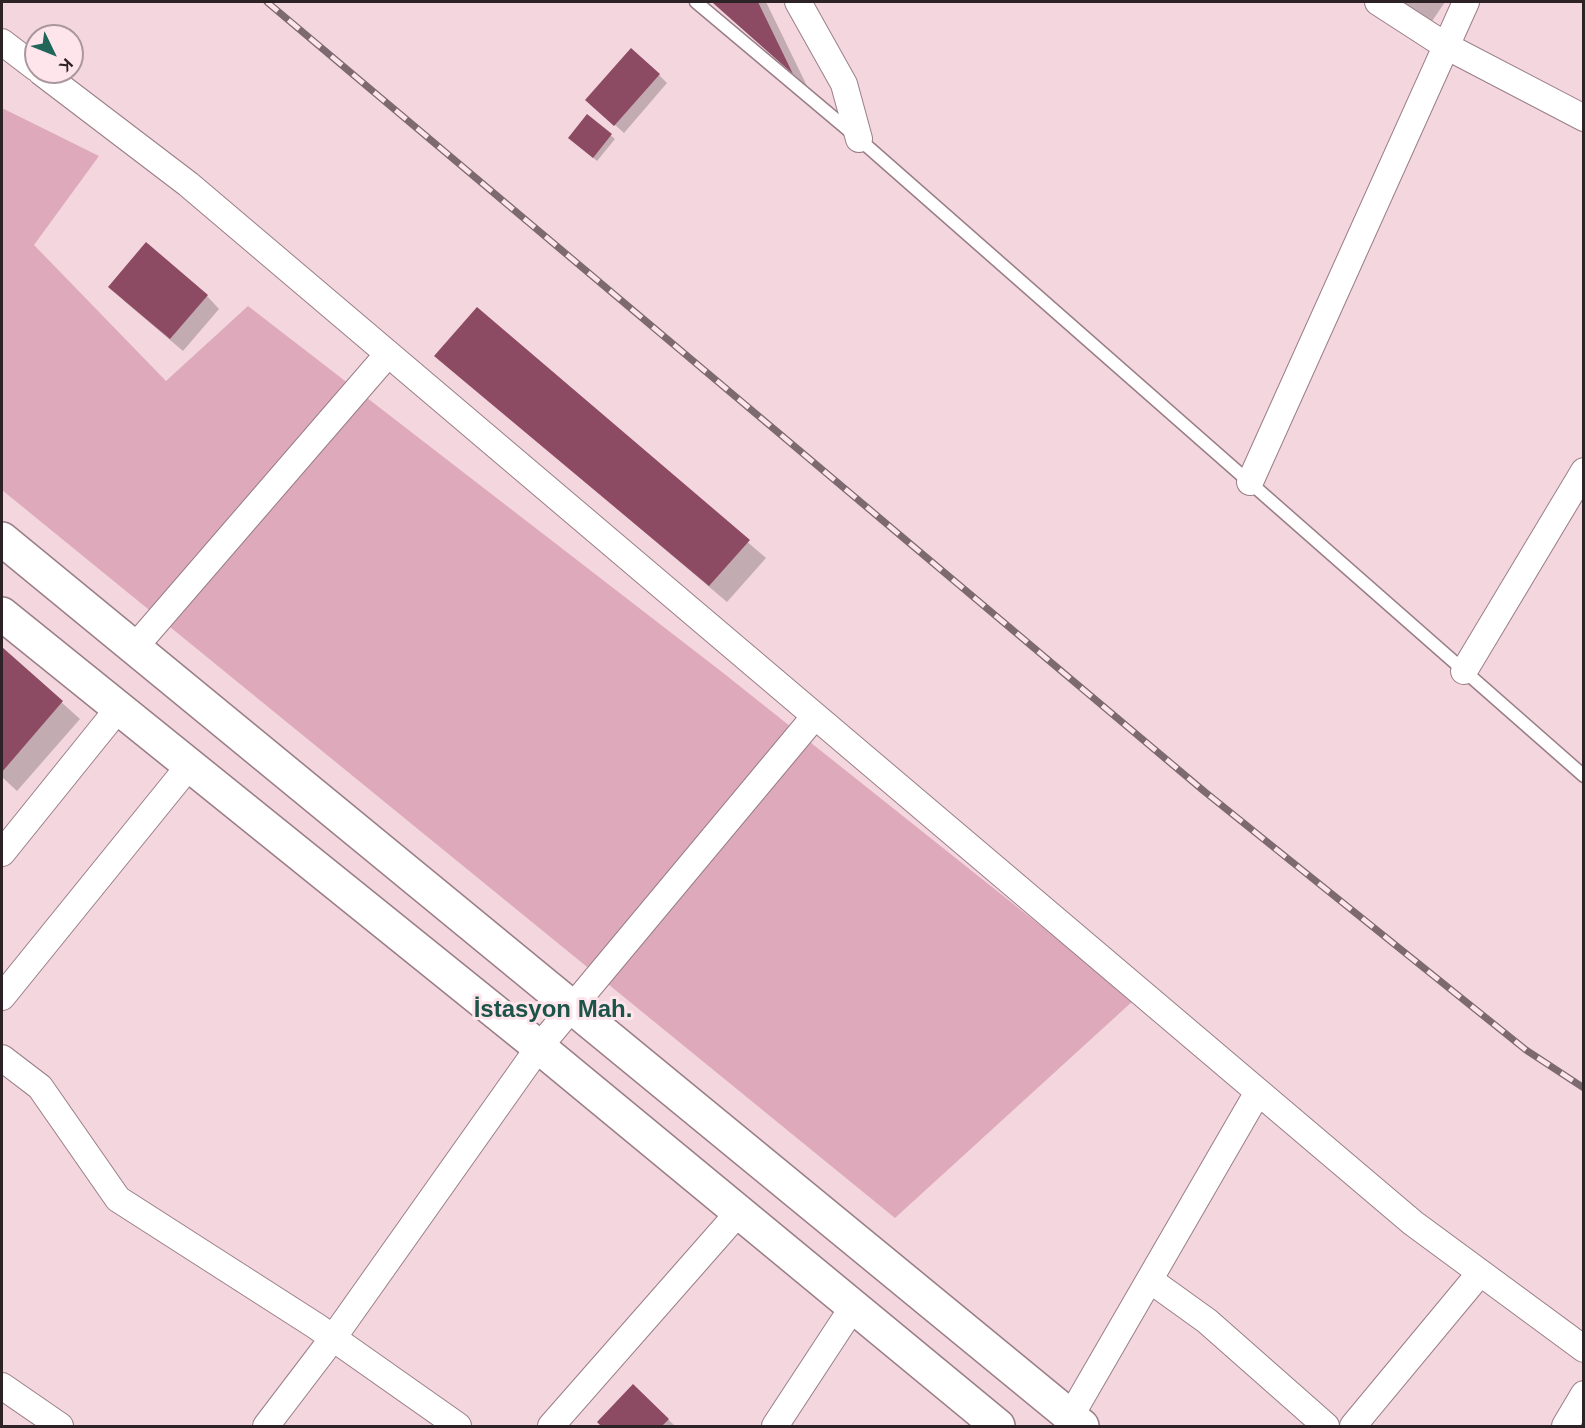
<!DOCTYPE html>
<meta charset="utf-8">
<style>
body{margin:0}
#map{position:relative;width:1585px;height:1428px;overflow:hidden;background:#f4d6df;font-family:Arial,sans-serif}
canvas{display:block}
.frame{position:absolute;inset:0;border:3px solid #2d2226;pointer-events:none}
.north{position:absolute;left:24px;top:24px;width:60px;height:60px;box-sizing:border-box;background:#fee5ec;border:2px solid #aa979d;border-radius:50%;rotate:133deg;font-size:16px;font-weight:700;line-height:24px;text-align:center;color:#2d2226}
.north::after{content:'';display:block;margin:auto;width:21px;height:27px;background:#216659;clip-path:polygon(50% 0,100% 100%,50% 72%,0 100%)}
</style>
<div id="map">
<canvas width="1585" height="1428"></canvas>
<div class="frame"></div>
<div class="north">K</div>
</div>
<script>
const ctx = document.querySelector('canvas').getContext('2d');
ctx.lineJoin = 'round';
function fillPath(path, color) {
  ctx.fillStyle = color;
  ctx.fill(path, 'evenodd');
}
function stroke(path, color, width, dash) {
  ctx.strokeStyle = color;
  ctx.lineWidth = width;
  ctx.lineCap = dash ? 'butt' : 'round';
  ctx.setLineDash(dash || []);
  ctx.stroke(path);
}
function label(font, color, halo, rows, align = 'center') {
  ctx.font = font + ' Arial,sans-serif';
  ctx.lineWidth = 6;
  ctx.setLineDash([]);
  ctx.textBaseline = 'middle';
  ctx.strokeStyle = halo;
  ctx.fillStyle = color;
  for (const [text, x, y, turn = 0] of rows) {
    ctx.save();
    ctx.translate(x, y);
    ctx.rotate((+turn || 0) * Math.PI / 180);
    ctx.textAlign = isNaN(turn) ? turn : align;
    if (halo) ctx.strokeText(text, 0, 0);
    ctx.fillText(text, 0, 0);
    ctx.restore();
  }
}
const green = new Path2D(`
 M 4,109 L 99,156 L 34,245 L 166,381 L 248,306 L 722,672 L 1134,1000 L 895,1218 L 2,490 L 2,110 Z`);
const shadow = new Path2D(`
 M 712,2 L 766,2 L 807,86 L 716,6 Z
 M 1385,2 L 1445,2 L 1426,30 Z
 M 659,75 L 667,83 L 624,133 L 596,108 Z
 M 587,116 L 615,139 L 597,161 L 574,142 Z
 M 207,296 L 219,309 L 183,351 L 123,300 Z
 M 477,309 L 766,558 L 727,602 L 437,356 Z
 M 2,649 L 80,719 L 17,791 L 2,777 Z
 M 633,1386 L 675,1426 L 603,1426 L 599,1422 Z`);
const building = new Path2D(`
 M 712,2 L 758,2 L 793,74 Z
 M 631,48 L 660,74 L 614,126 L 585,100 Z
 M 587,114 L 612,134 L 593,158 L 568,138 Z
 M 146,242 L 208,295 L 170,339 L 108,287 Z
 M 477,307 L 750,540 L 709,586 L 434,356 Z
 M 2,647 L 63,701 L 2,772 Z
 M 633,1384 L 669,1419 L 662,1426 L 601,1426 L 597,1422 Z`);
const service = new Path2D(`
 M 696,2 L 859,139 L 1584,776`);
const minor = new Path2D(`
 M 798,2 L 844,84 L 859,139
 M 1378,2 L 1446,46 L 1584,118
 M 2,42 L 36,68
 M 41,72 L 188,184 L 1413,1223 L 1584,1349
 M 1250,482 L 1466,2
 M 134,648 L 388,354
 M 1464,671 L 1584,471
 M 2,853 L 118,709
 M 2,997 L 189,766
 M 2,1058 L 40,1087 L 118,1199 L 316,1326 L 458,1426
 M 1150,1280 L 1207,1321 L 1326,1426
 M 2,1386 L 60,1426
 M 1070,1417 L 1258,1092
 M 266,1426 L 333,1338 L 539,1047 L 815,716
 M 551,1426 L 739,1212
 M 775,1426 L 853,1307
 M 1353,1426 L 1480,1273
 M 1565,1426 L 1584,1394`);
const secondary = new Path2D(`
 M 2,539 L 1082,1426
 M 2,614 L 539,1047 L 998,1426`);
const rail = new Path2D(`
 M 267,2 L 1205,792 L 1526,1050 L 1584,1088`);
const districtNames = [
 ["İstasyon Mah.",553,1010]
];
fillPath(green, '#deaabb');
fillPath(shadow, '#0003');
fillPath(building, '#8d4a63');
stroke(service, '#9a7e87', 15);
stroke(minor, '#9a7e87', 28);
stroke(secondary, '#9a7e87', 36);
stroke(service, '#fff', 12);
stroke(minor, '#fff', 26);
stroke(secondary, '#fff', 33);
stroke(rail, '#7d6a70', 7);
stroke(rail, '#fee5ec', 4.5, [14]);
label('bold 24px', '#1d5449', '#fee5ec', districtNames);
</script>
